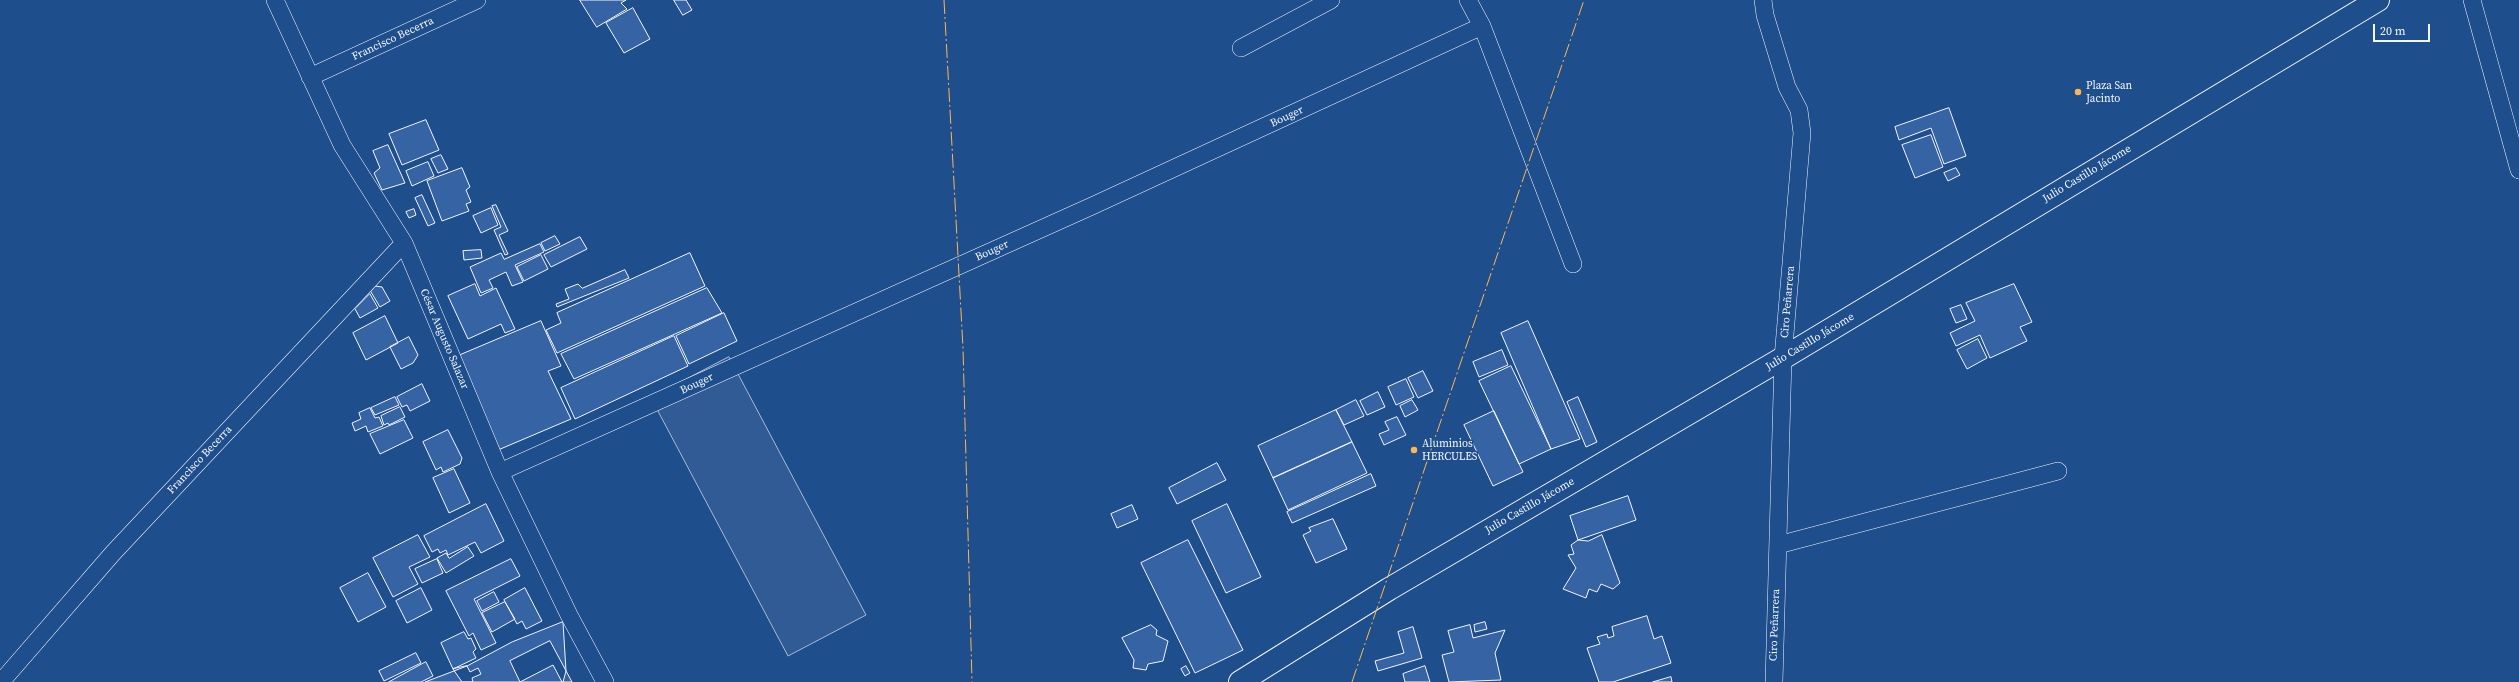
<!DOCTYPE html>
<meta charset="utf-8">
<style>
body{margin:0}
#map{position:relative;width:2519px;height:682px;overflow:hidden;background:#1f4e8c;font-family:"Source Serif 4",serif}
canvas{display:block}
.scale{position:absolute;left:2373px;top:24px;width:57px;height:18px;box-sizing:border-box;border:2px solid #f2f6ff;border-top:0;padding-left:5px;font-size:12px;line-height:14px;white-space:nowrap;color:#f2f6ff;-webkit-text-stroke:3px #1f4e8c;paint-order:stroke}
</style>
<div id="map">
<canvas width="2519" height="682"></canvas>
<div class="scale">20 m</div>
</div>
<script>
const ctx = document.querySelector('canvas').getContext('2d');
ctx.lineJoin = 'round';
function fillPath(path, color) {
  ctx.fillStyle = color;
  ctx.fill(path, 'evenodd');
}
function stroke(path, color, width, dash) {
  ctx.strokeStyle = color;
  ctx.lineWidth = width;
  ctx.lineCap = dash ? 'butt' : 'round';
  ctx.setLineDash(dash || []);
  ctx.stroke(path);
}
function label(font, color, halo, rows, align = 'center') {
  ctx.font = font + ' "Source Serif 4",serif';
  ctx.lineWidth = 3;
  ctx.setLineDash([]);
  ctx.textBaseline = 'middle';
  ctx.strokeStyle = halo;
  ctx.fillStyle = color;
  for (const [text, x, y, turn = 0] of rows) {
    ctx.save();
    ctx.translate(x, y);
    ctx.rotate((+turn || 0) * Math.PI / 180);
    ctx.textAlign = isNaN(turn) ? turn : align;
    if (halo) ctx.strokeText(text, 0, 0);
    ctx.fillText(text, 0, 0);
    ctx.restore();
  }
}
const built = new Path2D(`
 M 729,357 L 866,615 L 788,656 L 651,398 Z`);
const building = new Path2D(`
 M 580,0 L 626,0 L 621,3 L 627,9 L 597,27 Z
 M 674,0 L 686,0 L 692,10 L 683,15 Z
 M 633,8 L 650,39 L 624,53 L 606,23 Z
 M 1949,108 L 1966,156 L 1944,164 L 1931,128 L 1899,140 L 1895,127 Z
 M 426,120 L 439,150 L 402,165 L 389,134 Z
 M 1931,135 L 1943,167 L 1915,178 L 1902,145 Z
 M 388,145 L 405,183 L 382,190 L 374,173 L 380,168 L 373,151 Z
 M 441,155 L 448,169 L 438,173 L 431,159 Z
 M 428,162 L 434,176 L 412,186 L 406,171 Z
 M 462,168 L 470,187 L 466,190 L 471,202 L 466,204 L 469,211 L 442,221 L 427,181 Z
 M 1956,168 L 1960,175 L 1948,181 L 1944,173 Z
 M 422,195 L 435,223 L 428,226 L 415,198 Z
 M 496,205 L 508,231 L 499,235 L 508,254 L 505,255 L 494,230 L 501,227 L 492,206 Z
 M 491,208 L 498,225 L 481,233 L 473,216 Z
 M 414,209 L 416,215 L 409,218 L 406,212 Z
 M 555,236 L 560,244 L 545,251 L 541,243 Z
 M 580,237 L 587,249 L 551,267 L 544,255 Z
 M 540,244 L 544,252 L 515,265 L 523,282 L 512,286 L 506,272 L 489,280 L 493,288 L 481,293 L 470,267 L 501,253 L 504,259 Z
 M 481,250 L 482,258 L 464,260 L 463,251 Z
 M 690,253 L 705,286 L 557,353 L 546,330 L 561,323 L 557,313 Z
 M 541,255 L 548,269 L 524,281 L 517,267 Z
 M 625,270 L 629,278 L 557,307 L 556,304 L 569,299 L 565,289 L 578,284 L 582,288 Z
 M 475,284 L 480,296 L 496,288 L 515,329 L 505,333 L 501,324 L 468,339 L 448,296 Z
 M 2014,284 L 2032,322 L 2020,327 L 2027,341 L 1990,358 L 1980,335 L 1956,346 L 1950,333 L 1975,321 L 1966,303 Z
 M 375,286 L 382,287 L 390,301 L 380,307 L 371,292 Z
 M 707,288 L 722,313 L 574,379 L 561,354 Z
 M 370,294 L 378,308 L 360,318 L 355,309 Z
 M 1961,305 L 1967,319 L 1956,323 L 1950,309 Z
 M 724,313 L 737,341 L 689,364 L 676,336 Z
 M 385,316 L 398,343 L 366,360 L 353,333 Z
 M 541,321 L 561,366 L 548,371 L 571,419 L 498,450 L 458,356 Z
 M 1528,321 L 1580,439 L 1551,449 L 1501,333 Z
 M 674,336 L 688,366 L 575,419 L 561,388 Z
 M 409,337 L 418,355 L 413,363 L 401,369 L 390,347 Z
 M 1978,339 L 1987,358 L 1967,369 L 1957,350 Z
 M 1502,350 L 1508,365 L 1479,377 L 1473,362 Z
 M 1511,366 L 1551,449 L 1519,464 L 1479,381 Z
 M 1423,371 L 1433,391 L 1418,398 L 1408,378 Z
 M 1406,379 L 1414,397 L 1396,405 L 1388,387 Z
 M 422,384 L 430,401 L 410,411 L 407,405 L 402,407 L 397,397 Z
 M 1378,392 L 1385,407 L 1367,415 L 1360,401 Z
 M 395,397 L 399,405 L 375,415 L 371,408 Z
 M 1578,397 L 1597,442 L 1586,447 L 1567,402 Z
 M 1356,400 L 1364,416 L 1344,425 L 1336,410 Z
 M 1412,400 L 1418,410 L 1405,417 L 1400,406 Z
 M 400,407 L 405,417 L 389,425 L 388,423 L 384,425 L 381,416 Z
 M 370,408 L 375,418 L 379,417 L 383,426 L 368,432 L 366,426 L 355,431 L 352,423 L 361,419 L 359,413 Z
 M 1336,410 L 1352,442 L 1273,478 L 1258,446 Z
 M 1494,411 L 1523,472 L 1493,486 L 1464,425 Z
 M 1397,417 L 1406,435 L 1384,445 L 1379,434 L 1389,430 L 1385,422 Z
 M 404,420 L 413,438 L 380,454 L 370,434 Z
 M 448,430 L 462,458 L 460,464 L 443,472 L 441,467 L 436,470 L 423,442 Z
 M 1352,442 L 1367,473 L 1288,510 L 1273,478 Z
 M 1217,463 L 1226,480 L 1177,504 L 1169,488 Z
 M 454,469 L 470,503 L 449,513 L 433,478 Z
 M 1371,474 L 1376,486 L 1292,523 L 1287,512 Z
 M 1628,496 L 1636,520 L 1578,540 L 1570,516 Z
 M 486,504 L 504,541 L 481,553 L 475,542 L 448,555 L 446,550 L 440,553 L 438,549 L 432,552 L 424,536 Z
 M 1227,504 L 1261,577 L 1226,593 L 1192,521 Z
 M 1132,505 L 1138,519 L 1117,528 L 1111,514 Z
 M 1333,519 L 1347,549 L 1316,563 L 1303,535 L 1311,531 L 1309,528 Z
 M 418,535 L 430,557 L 409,567 L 418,584 L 393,597 L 373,558 Z
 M 1602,535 L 1620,583 L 1613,589 L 1601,584 L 1597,592 L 1589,589 L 1586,598 L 1563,589 L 1576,568 L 1568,555 L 1574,554 L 1571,545 L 1578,540 L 1588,541 Z
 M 1188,540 L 1243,650 L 1195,673 L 1141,563 Z
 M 468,547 L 474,556 L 446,573 L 437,558 L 446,553 L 449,558 Z
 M 437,559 L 443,573 L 422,583 L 415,569 Z
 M 511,559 L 520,576 L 474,599 L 496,643 L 481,650 L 473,633 L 469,636 L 446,591 Z
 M 368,573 L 386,607 L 358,622 L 340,588 Z
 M 421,588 L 432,610 L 407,623 L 396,601 Z
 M 525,588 L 542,621 L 526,629 L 522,621 L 517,624 L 504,600 Z
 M 494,592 L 499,602 L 482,611 L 477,601 Z
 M 505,602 L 515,619 L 492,632 L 482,613 Z
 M 1647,616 L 1654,639 L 1662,636 L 1671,663 L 1613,682 L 1599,682 L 1587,648 L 1600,644 L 1597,637 L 1607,634 L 1608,638 L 1614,636 L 1612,627 Z
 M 563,622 L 566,671 L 563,682 L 425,682 L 467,666 L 512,642 Z
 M 1485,622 L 1487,629 L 1475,632 L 1474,625 Z
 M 1151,625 L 1157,630 L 1156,635 L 1168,641 L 1163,661 L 1148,664 L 1146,670 L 1133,668 L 1134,660 L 1122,638 Z
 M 1470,625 L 1473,638 L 1505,630 L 1495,653 L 1501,680 L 1449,682 L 1442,655 L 1454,652 L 1448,631 Z
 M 1413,627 L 1422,658 L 1378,671 L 1375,661 L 1404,653 L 1398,632 Z
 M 464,632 L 468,639 L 471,638 L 476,649 L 473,652 L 476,658 L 453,669 L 441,643 Z
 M 550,641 L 572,682 L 562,682 L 553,665 L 520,682 L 510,661 Z
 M 416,653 L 421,663 L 384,681 L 379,671 Z
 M 426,662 L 433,676 L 421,682 L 389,682 Z
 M 467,666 L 470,672 L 478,668 L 481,674 L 472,678 L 473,682 L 462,682 L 453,669 Z
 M 1186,666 L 1190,673 L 1185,676 L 1181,669 Z
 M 1425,666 L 1430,682 L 1405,682 L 1403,674 Z
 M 1671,677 L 1672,682 L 1653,682 Z`);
const minor = new Path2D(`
 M 275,0 L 342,145 L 404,243 L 500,472 L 569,615 L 605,682
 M 1468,0 L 1482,26 L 1573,264
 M 1763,0 L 1765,15 L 1787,87 L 1799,110 L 1802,133 L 1783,358 L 1774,682
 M 2472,0 L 2519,170
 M 1241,48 L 1331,0
 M 310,77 L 477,0
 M 500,472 L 1092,206 L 1482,26
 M 1778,545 L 2058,471
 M 1,682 L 113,553 L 404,243`);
const secondary = new Path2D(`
 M 1240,682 L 1389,589 L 1783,358 L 2378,0`);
const power = new Path2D(`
 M 944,0 L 963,348 L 972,682
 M 1352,682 L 1584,0`);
const markers = [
 [2078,92,4,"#ffb74d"],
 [1414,450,4,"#ffb74d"]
];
const streetNames = [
 ["Francisco Becerra",393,39,-25],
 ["Bouger",1287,117,-25],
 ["Julio Castillo Jácome",2087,174,-31],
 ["Bouger",992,251,-24],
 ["Ciro Peñarrera",1788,302,-85],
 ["César Augusto Salazar",444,339,67],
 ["Julio Castillo Jácome",1810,342,-31],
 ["Bouger",697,384,-25],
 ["Francisco Becerra",200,460,-47],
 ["Julio Castillo Jácome",1530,506,-30],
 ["Ciro Peñarrera",1775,625,-88]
];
const poiNames = [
 ["Plaza San",2086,86],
 ["Jacinto",2086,99],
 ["Aluminios",1422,444],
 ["HERCULES",1422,457]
];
fillPath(built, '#305b95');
stroke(built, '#a8bbd7', 1);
fillPath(building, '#3563a3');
stroke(building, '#f2f6ff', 1);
stroke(minor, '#f2f6ff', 18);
stroke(secondary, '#f2f6ff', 24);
stroke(minor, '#1f4e8c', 17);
stroke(secondary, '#1f4e8c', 22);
stroke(power, '#ffb74d', 1, [14, 3, 2, 3]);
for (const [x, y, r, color] of markers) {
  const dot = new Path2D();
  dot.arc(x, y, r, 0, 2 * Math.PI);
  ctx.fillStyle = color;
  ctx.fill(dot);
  stroke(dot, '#1f4e8c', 1.5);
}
label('11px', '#f2f6ff', '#1f4e8c', streetNames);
label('11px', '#f2f6ff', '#1f4e8c', poiNames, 'left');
</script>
